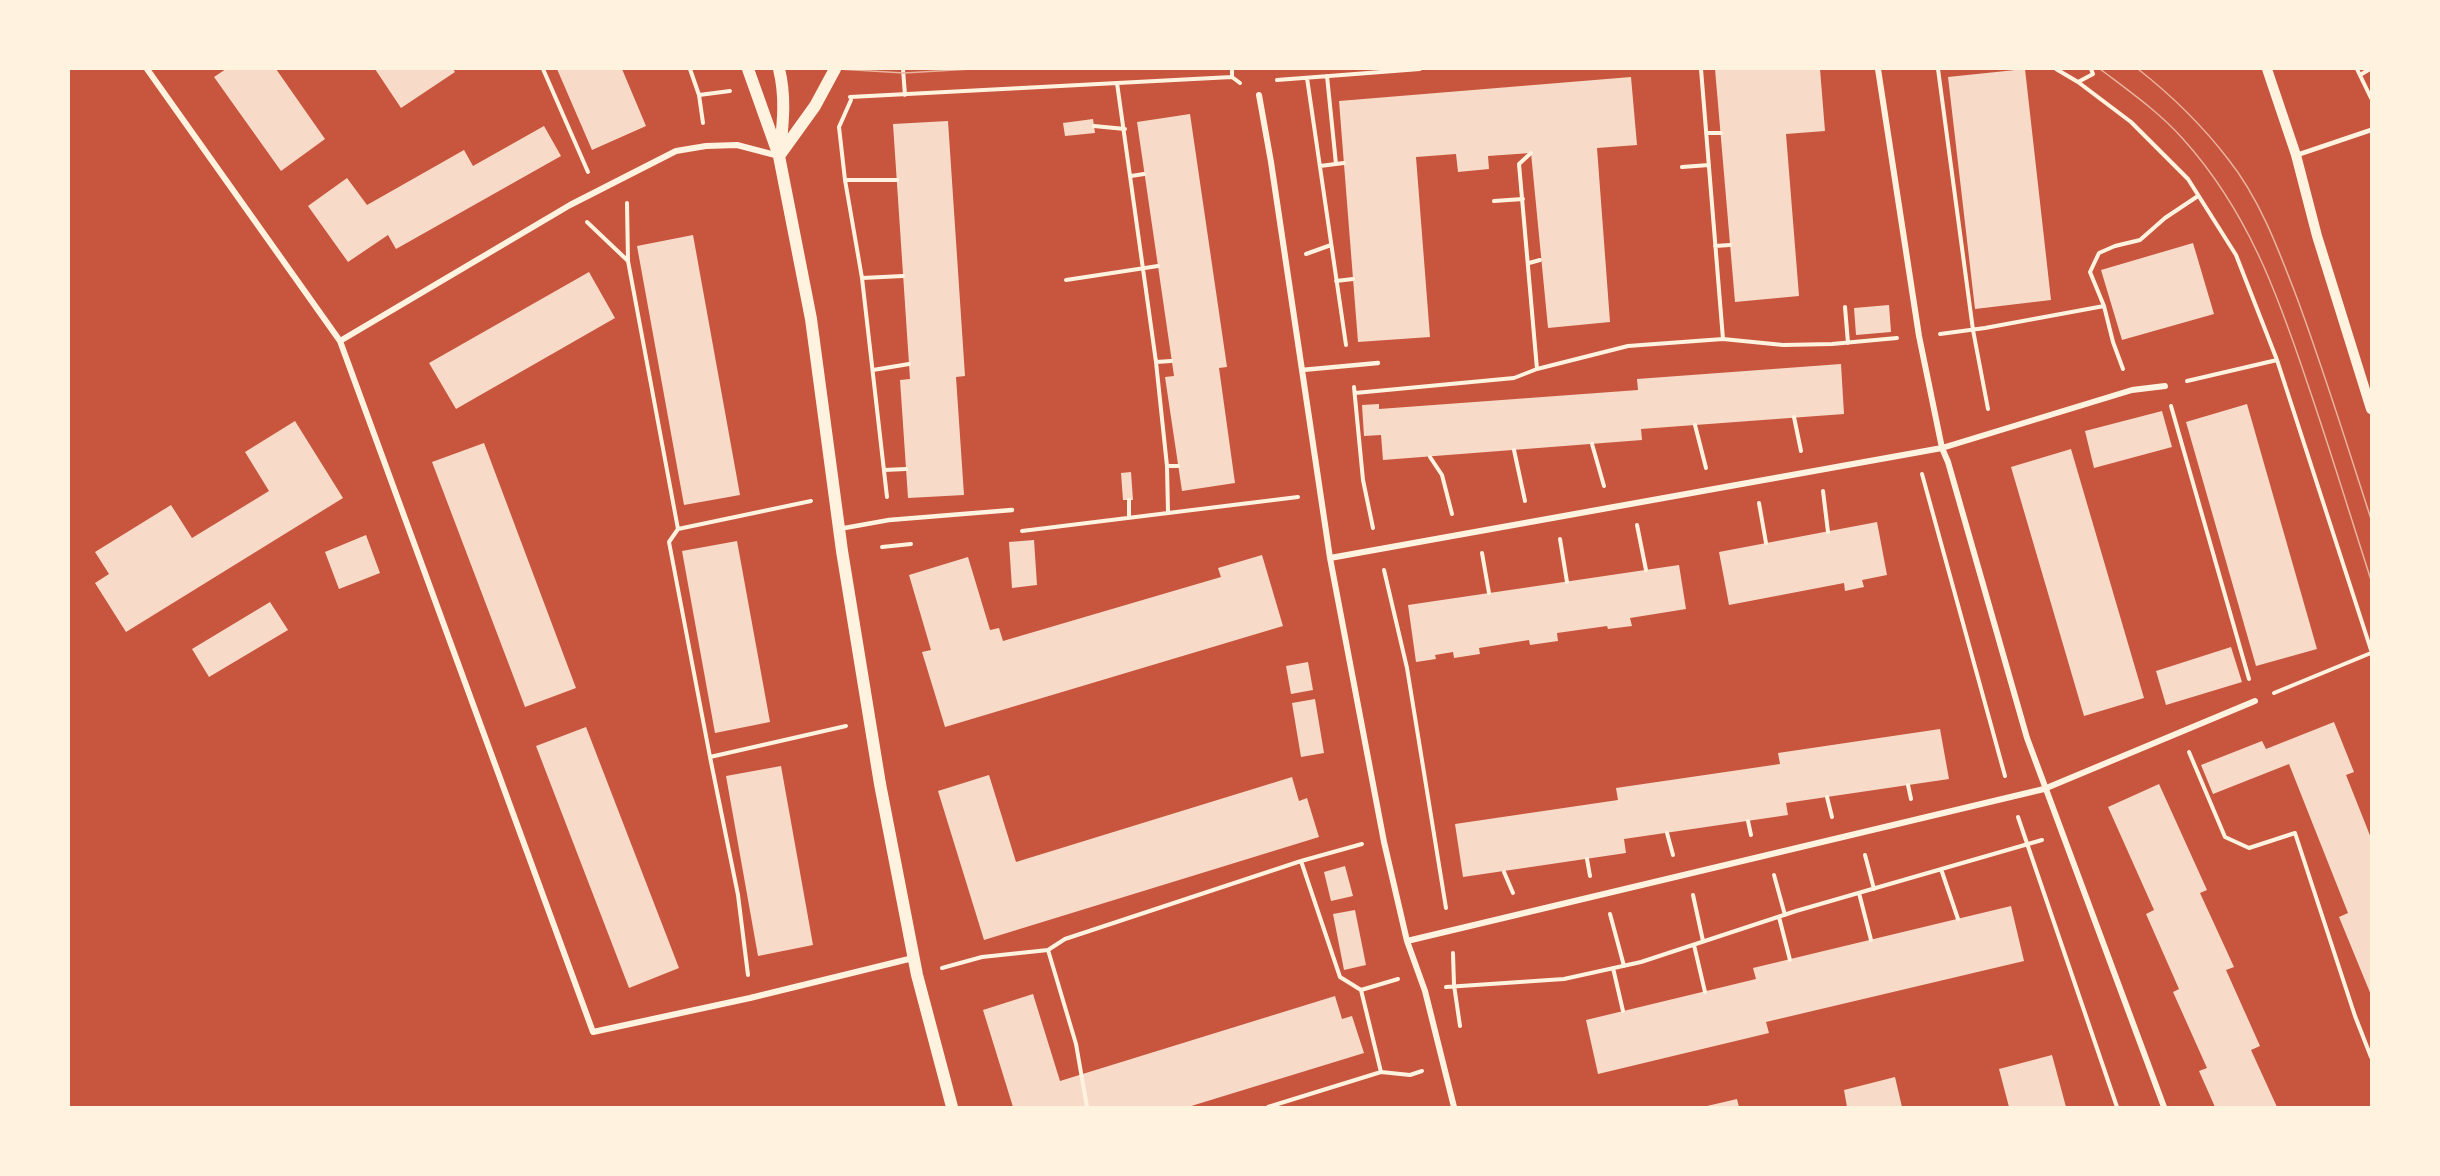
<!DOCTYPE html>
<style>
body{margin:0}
#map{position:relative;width:2440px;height:1176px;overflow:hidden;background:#c8553d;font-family:Raleway,sans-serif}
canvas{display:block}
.frame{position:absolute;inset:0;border:70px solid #fff3e0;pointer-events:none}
</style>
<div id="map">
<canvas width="2440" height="1176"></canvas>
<div class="frame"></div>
</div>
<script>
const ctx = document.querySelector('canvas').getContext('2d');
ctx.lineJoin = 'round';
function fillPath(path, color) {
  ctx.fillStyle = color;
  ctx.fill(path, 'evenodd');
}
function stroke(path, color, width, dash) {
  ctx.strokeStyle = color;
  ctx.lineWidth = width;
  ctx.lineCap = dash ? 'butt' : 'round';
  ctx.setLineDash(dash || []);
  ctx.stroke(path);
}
const building = new Path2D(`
 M 226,69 L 276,69 L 325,139 L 281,171 L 214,77 Z
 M 375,69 L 453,69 L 455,72 L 401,108 Z
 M 557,69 L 622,69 L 646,126 L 592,150 Z
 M 1715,69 L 1820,69 L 1825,131 L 1786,134 L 1799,296 L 1735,302 Z
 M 2025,69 L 2051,300 L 1975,309 L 1948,77 Z
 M 1631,77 L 1637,145 L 1597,148 L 1610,322 L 1548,328 L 1531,153 L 1488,156 L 1489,169 L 1458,172 L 1456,154 L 1416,157 L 1430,337 L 1358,342 L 1339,101 Z
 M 1190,114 L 1227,367 L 1219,368 L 1235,483 L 1182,491 L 1165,377 L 1174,376 L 1137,122 Z
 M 1093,119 L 1095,133 L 1065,136 L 1063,123 Z
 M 948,121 L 965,376 L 956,377 L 964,495 L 908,498 L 900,380 L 910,379 L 893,124 Z
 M 544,126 L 561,156 L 396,249 L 388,235 L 348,262 L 308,206 L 347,178 L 367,205 L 464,150 L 473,166 Z
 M 693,235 L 740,495 L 684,505 L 637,246 Z
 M 2193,243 L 2214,314 L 2122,340 L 2101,270 Z
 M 589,272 L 615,318 L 456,409 L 429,363 Z
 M 1889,305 L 1891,332 L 1856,335 L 1854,308 Z
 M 1841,364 L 1844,414 L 1641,429 L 1642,440 L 1383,460 L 1381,435 L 1364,436 L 1362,405 L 1379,404 L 1379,409 L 1638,390 L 1637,379 Z
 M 2247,404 L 2317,649 L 2256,666 L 2186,422 Z
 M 2162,411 L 2172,447 L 2094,468 L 2085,431 Z
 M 295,421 L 343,498 L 126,632 L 95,583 L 109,574 L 95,552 L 171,505 L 192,538 L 269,491 L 245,452 Z
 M 484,443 L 576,688 L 525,707 L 432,462 Z
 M 2071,449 L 2144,698 L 2084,716 L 2011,467 Z
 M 1131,472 L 1133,500 L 1123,500 L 1121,473 Z
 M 1877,522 L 1887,575 L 1862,580 L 1864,587 L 1845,591 L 1844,583 L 1729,605 L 1719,552 Z
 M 366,535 L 380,573 L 339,589 L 325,552 Z
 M 1034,540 L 1037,585 L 1012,588 L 1009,542 Z
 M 737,541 L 770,722 L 715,733 L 682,551 Z
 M 1262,555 L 1283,626 L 945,727 L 922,652 L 931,650 L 909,575 L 968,557 L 990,630 L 999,628 L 1003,641 L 1221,577 L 1218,568 Z
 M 1679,565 L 1686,609 L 1630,618 L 1632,626 L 1608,629 L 1607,626 L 1557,633 L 1558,641 L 1530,645 L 1529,640 L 1479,648 L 1480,654 L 1454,658 L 1453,652 L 1435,655 L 1436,659 L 1416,662 L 1408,605 Z
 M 270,602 L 288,630 L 209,677 L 192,649 Z
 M 2231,647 L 2242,682 L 2166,705 L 2156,671 Z
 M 1308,662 L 1313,690 L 1291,694 L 1286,666 Z
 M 1315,699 L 1324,753 L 1301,757 L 1292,703 Z
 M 2334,722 L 2354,772 L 2346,775 L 2371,838 L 2371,995 L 2339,917 L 2348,913 L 2289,764 L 2213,794 L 2201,765 L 2262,741 L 2266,749 Z
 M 586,727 L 679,968 L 629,988 L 536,746 Z
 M 1940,729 L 1949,779 L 1786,803 L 1788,815 L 1624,839 L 1626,853 L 1463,877 L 1455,824 L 1618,800 L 1616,788 L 1780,764 L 1778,753 Z
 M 781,766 L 813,945 L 758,956 L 726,776 Z
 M 989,775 L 1016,862 L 1292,777 L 1299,801 L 1307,798 L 1319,837 L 984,940 L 938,791 Z
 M 2159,784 L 2207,890 L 2200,893 L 2234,967 L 2226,970 L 2260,1046 L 2251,1050 L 2277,1107 L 2215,1107 L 2199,1071 L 2207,1068 L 2173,992 L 2179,989 L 2146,914 L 2154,910 L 2108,807 Z
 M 1345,866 L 1353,896 L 1331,901 L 1324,872 Z
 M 2011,906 L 2024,961 L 1766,1022 L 1769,1033 L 1598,1074 L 1586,1020 L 1756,979 L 1753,968 Z
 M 1355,910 L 1366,965 L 1344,970 L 1333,914 Z
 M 1033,994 L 1060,1081 L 1335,996 L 1342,1019 L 1352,1016 L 1364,1053 L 1188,1107 L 1013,1107 L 983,1010 Z
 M 2052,1055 L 2066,1107 L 2009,1107 L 1999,1069 Z
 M 1895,1077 L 1902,1107 L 1847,1107 L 1844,1090 Z
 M 1737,1099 L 1739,1107 L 1708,1107 L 1707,1106 Z`);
const path = new Path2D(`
 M 543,69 L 588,172
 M 690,69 L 699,95 L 703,123
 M 903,69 L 905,95
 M 1232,69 L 1232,77
 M 1701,69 L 1723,339
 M 1938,69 L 1973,330 L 1988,409
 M 2056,69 L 2078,82
 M 2091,69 L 2093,74 L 2078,82 L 2131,122 L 2188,179 L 2236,255 L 2277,360 L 2371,650
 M 2357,69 L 2371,98
 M 2360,75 L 2370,69
 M 1327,76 L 1336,164
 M 1307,78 L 1346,345
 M 1277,80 L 1420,69
 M 1117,83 L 1156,362 L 1167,466 L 1168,512
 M 699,95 L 730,91
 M 850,97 L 1232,77 L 1240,83
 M 851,100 L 839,127 L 845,180 L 862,278 L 887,497
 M 1094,126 L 1125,129
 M 1706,133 L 1721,133
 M 1531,153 L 1519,164 L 1537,369
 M 1320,166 L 1344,163
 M 1682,167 L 1709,165
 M 1131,176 L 1144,174
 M 845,180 L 897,180
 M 1494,201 L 1523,199
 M 627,203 L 628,261 L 678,529 L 811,501
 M 587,222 L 627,260
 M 1715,246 L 1730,245
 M 1306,254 L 1331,245
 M 1529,263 L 1540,260
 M 862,278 L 903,276
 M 1066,280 L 1158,266
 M 1336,281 L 1353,279
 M 2104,306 L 2090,272 L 2099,253 L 2115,246 L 2140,240 L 2165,218 L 2198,196
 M 1845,307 L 1848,343
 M 1940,334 L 1985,328 L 2104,306 L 2113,342 L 2123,369
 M 1156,362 L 1171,361
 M 873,370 L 909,364
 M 2187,381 L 2277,360
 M 1354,387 L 1363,480 L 1373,528
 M 1355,393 L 1514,378 L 1537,369 L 1628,346 L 1723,339 L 1783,345 L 1832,344 L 1897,338
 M 2171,406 L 2249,679
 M 1794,417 L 1801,451
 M 1695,425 L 1706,468
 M 1592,444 L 1604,486
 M 1514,450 L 1525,501
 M 1430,457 L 1442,475 L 1452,514
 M 1167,466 L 1178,466
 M 884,470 L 906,469
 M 1922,474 L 2005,776
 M 1823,491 L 1828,532
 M 1129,500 L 1129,517
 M 1759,503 L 1766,543
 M 1637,525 L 1646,570
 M 678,529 L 669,542 L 710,757 L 846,726
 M 1022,531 L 1298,497
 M 1560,539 L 1567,582
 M 882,547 L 911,544
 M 1482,553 L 1489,593
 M 1384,570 L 1407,668 L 1446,908
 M 2274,693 L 2371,653
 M 2189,752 L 2225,837 L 2249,848 L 2295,833 L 2355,1016 L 2371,1057
 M 710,757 L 738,895 L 748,975
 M 1908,785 L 1911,799
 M 1827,797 L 1832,817
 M 2018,817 L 2117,1107
 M 1748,821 L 1751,835
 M 1667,833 L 1673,855
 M 1865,855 L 1874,889
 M 1587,859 L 1590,876
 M 1301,861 L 1340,977 L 1361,990 L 1398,979
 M 1941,869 L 1958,919
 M 1504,872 L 1513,893
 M 1774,875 L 1785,915
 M 1859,893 L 1871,940
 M 1693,895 L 1703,941
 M 1610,914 L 1624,966
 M 1779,917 L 1790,960
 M 1694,945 L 1705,992
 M 1048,950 L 1065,939 L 1301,861 L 1362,844
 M 1453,953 L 1454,985 L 1460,1026
 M 942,968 L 982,957 L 1048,950 L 1076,1044 L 1087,1107
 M 1613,968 L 1623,1011
 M 1446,987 L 1564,979 L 1641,962 L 1796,911 L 2042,840
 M 1361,990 L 1381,1072
 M 1268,1107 L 1381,1072 L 1410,1075 L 1422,1071`);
const service = new Path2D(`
 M 2297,155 L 2371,130
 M 1302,370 L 1378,363
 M 839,529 L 889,520 L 1012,510`);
const minor = new Path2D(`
 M 147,69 L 340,341 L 593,1032 L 750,998 L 913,958
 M 1878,69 L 1919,336 L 1942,448 L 1948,462 L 2027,738 L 2164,1107
 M 1259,95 L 1271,162 L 1330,558 L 1384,842 L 1407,941 L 1425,991 L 1454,1107
 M 340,341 L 570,205 L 676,151 L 706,146 L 737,145 L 779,156
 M 1330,558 L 1942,448 L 2132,390 L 2165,386
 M 1407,941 L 2044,789 L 2255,701`);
const tertiary = new Path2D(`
 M 2267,69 L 2296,155 L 2317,236 L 2371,409`);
const secondary = new Path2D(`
 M 748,69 L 779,156 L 811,319 L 842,551 L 880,784 L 917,975 L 952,1107
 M 779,69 C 786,97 783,123 780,151
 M 779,156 L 815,106 L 835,69`);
const tram = new Path2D(`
 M 838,69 L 904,73 L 972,69
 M 2100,69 C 2129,91 2159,112 2183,139 C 2248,211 2278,295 2308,385 C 2330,449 2350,515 2371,580
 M 2138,69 C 2171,95 2202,125 2228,159 C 2260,199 2279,251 2297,298 C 2324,371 2347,445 2371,519`);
fillPath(building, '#f7dbc8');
stroke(path, '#fff3e0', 4);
stroke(service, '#fff3e0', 4.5);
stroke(minor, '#fff3e0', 6);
stroke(tertiary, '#fff3e0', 10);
stroke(secondary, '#fff3e0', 12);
stroke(tram, '#e9b49f', 1.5);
</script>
